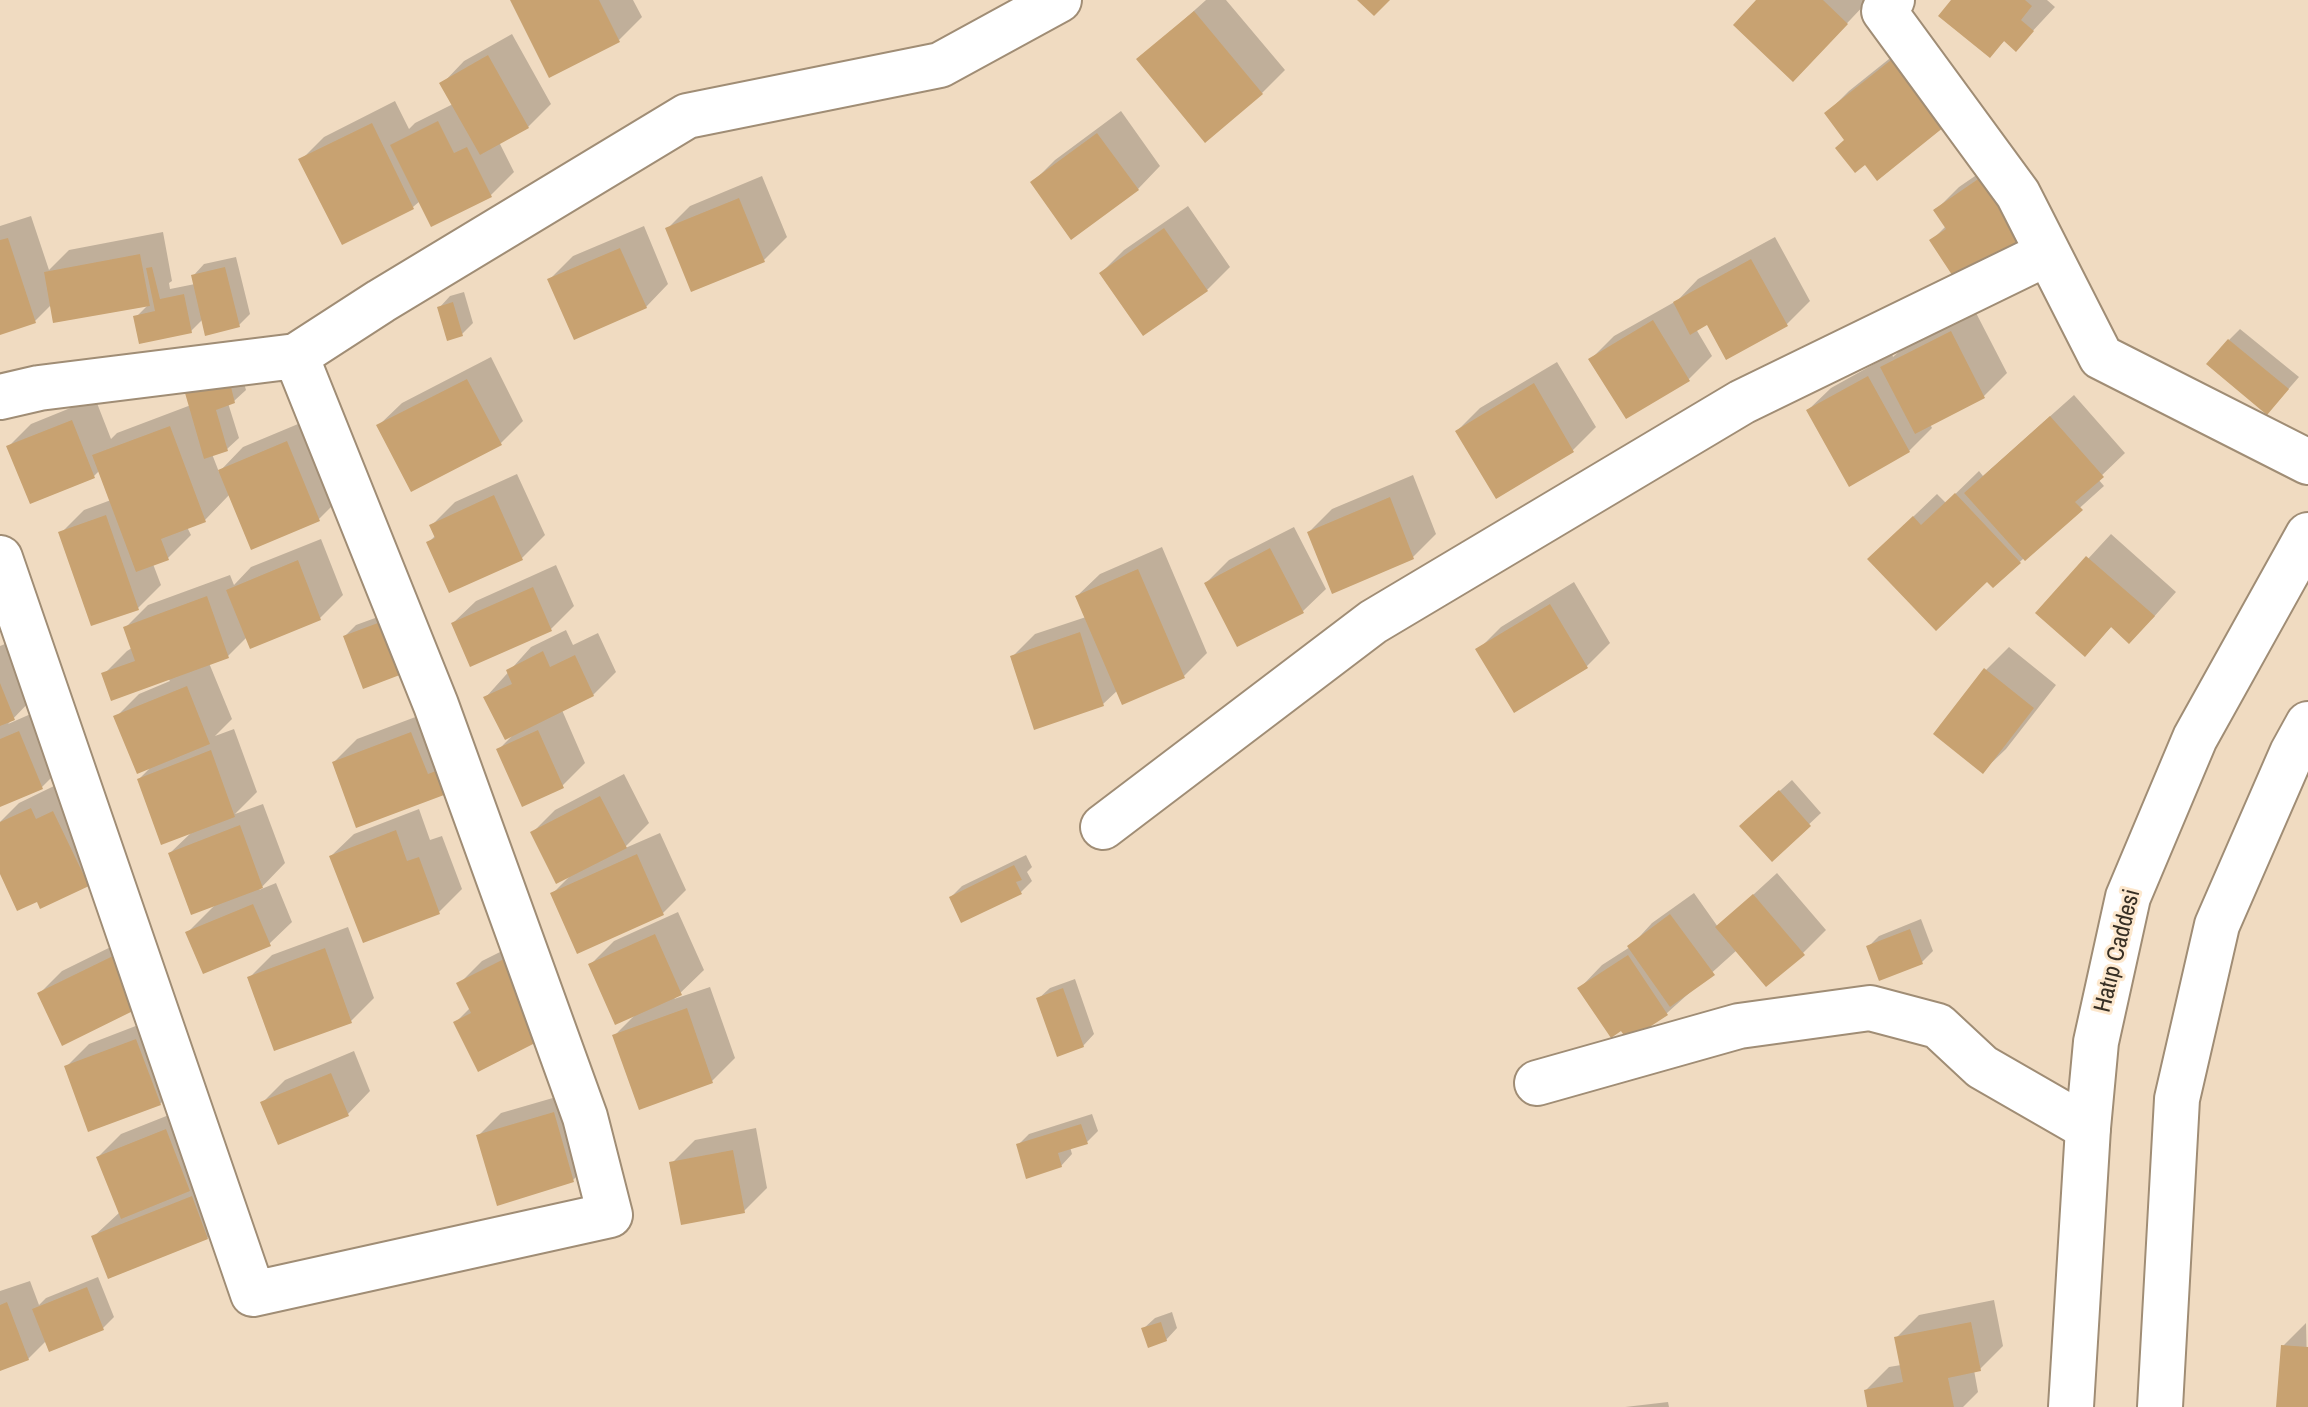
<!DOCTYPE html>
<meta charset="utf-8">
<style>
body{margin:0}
canvas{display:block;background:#f0dbc1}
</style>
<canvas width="2308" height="1407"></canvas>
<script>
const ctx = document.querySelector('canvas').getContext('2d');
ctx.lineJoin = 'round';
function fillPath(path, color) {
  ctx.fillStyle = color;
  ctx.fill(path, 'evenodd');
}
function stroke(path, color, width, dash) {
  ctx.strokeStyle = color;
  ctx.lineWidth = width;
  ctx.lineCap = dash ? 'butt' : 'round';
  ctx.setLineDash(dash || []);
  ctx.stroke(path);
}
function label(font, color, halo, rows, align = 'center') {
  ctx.font = font + ' "Archivo Narrow",sans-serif';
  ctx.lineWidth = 6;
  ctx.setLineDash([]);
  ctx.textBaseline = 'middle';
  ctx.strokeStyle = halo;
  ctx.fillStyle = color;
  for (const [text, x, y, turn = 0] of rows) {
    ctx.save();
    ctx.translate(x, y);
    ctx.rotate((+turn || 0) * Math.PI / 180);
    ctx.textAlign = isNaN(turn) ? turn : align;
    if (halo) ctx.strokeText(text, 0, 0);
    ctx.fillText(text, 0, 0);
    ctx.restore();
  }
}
const shadow = new Path2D(`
 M 512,0 L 633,0 L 642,17 L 619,40 Z
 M 1206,0 L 1226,0 L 1285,70 L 1262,93 L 1139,60 Z
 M 1759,0 L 1869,0 L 1816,56 Z
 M 1954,0 L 2047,0 L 2055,7 L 2016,49 L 2005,40 L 1990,55 Z
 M 512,34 L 551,104 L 528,127 L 499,142 L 514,172 L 491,195 L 420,201 L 413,207 L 301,160 L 324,137 L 395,101 L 409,129 L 415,123 L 453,104 L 442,84 L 464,61 Z
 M 1914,39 L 1965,102 L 1846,139 L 1826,114 L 1849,91 Z
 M 1121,111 L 1160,166 L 1138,189 L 1032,183 L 1055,160 Z
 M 2010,152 L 2051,211 L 1932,240 L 1947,225 L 1936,210 L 1959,187 Z
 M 762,176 L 787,237 L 764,260 L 667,229 L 690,206 Z
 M 1188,206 L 1230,267 L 1207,290 L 1101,273 L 1124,250 Z
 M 31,216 L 49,270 L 69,250 L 163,232 L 172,281 L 169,283 L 170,289 L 195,284 L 193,276 L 204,264 L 236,257 L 250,314 L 238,326 L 203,319 L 191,331 L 136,317 L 149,304 L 52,304 L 35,321 L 0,333 L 0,226 Z
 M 644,226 L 668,284 L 646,307 L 550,279 L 573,256 Z
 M 1775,237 L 1810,301 L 1787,324 L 1727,357 L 1708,322 L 1696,329 L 1712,356 L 1689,379 L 1591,359 L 1614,336 L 1678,300 L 1698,279 Z
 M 464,292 L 473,323 L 462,334 L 439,308 L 450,296 Z
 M 1974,309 L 2007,373 L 1984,396 L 1930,424 L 1932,428 L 1909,451 L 1808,410 L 1831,388 L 1892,354 L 1893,357 L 1906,345 Z
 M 2240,329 L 2299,377 L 2278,401 L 2229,340 Z
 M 491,357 L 523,421 L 500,444 L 379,425 L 402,403 Z
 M 1557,362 L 1596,427 L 1573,450 L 1496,496 L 1457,431 L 1480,408 Z
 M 240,369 L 246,390 L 234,401 L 228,403 L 239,438 L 227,449 L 212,454 L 219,472 L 243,447 L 310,419 L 342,496 L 319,519 L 252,548 L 230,494 L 205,520 L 187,527 L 191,535 L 168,558 L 153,564 L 161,585 L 138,608 L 61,533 L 84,510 L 111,500 L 100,470 L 94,476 L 8,447 L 31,424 L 95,398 L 111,439 L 117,433 L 191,405 L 187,393 L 198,382 Z
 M 2074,395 L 2125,453 L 2098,479 L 2104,486 L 1993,586 L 1987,579 L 1893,536 L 1937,494 L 1946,503 L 1979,471 L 1983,476 Z
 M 517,474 L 545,535 L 522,558 L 428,543 L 436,535 L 432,525 L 455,502 Z
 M 1413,475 L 1436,534 L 1413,557 L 1309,532 L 1332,509 Z
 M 1294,527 L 1326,589 L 1303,611 L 1206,583 L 1229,560 Z
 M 2111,534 L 2176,592 L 2152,619 L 2112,626 L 2085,654 L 2038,613 Z
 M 321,539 L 343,595 L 320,618 L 247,637 L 228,656 L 209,663 L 232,719 L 215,736 L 234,729 L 257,792 L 235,814 L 263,804 L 285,863 L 259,890 L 276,883 L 292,922 L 269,944 L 188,932 L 216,904 L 170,853 L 193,831 L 139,779 L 153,765 L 116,717 L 139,694 L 170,681 L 168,678 L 104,674 L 127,651 L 132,648 L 125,628 L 148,605 L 230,575 L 234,585 L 251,567 Z
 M 1162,547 L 1207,653 L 1184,676 L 1118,690 L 1103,704 L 1035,727 L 1012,657 L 1035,634 L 1086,617 L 1077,596 L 1100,574 Z
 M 556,565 L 574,606 L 551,629 L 453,623 L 476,601 Z
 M 1574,582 L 1610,643 L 1587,666 L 1514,710 L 1478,650 L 1501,627 Z
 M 397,610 L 416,660 L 345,636 L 356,625 Z
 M 566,630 L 573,645 L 598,633 L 616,672 L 593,695 L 562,710 L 585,763 L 562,786 L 498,750 L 513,735 L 486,697 L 531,647 Z
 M 15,640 L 36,695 L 8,724 L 42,709 L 65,764 L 42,787 L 0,805 L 0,646 Z
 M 2009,647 L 2056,685 L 2006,749 L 1983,771 L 1986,670 Z
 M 434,710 L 451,790 L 334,762 L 357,739 Z
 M 624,774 L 649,823 L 623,849 L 660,833 L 686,890 L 663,913 L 552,894 L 570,876 L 532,833 L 555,810 Z
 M 1792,780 L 1821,813 L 1772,859 L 1753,815 Z
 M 54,786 L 60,798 L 111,861 L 88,884 L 38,899 L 0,869 L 0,822 L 19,803 Z
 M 419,809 L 430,840 L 442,836 L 462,889 L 439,912 L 331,856 L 354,834 Z
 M 1026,855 L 1032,867 L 1027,872 L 1032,881 L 1021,892 L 951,897 L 962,886 Z
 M 1777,873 L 1826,930 L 1803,953 L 1737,950 L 1667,1013 L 1628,1038 L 1580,988 L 1602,965 L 1630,947 L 1652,923 L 1694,893 L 1718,927 Z
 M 678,912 L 704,970 L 674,999 L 710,987 L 735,1058 L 712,1081 L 615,1035 L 636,1014 L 591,964 L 614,941 Z
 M 1921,919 L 1933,951 L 1922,962 L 1868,947 L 1879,936 Z
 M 348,927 L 374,998 L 351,1021 L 276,1049 L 249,978 L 272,955 Z
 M 139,933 L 162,982 L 39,994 L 62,971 Z
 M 532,936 L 561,1016 L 455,1023 L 471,1007 L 459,984 L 482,961 Z
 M 1075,979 L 1094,1034 L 1083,1046 L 1038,999 L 1050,988 Z
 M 159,1017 L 183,1081 L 160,1104 L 66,1067 L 89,1044 Z
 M 354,1051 L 370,1091 L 348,1114 L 262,1103 L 285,1080 Z
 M 577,1091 L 596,1157 L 573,1180 L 478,1136 L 501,1113 Z
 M 189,1107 L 230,1215 L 207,1238 L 93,1237 L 120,1212 L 98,1157 L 121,1134 Z
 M 1092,1114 L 1098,1131 L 1087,1142 L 1070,1147 L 1072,1154 L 1061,1166 L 1018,1145 L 1029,1134 Z
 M 756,1128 L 767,1188 L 744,1211 L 672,1163 L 695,1140 Z
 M 98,1277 L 114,1317 L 103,1328 L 47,1340 L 28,1359 L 0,1369 L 0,1291 L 30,1281 L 39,1305 L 46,1298 Z
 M 1994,1300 L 2003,1346 L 1980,1369 L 1974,1370 L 1978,1392 L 1963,1407 L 1869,1407 L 1866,1390 L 1889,1367 L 1901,1365 L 1896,1338 L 1919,1315 Z
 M 1172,1312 L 1177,1328 L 1166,1340 L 1143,1329 L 1155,1318 Z
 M 2306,1323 L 2308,1407 L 2278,1407 L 2283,1346 Z
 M 1668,1402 L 1669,1407 L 1625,1407 Z`);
const building = new Path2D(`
 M 510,0 L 599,0 L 620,42 L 549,78 Z
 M 1357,0 L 1390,0 L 1374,16 Z
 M 1756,0 L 1823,0 L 1848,24 L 1793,82 L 1733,25 Z
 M 1951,0 L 2025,0 L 2032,6 L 2021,20 L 2034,31 L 2016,52 L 2004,41 L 1990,58 L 1938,16 Z
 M 1194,11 L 1263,94 L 1205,143 L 1136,59 Z
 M 488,55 L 529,128 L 480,155 L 439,83 Z
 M 1891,60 L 1944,127 L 1877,181 L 1865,165 L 1855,173 L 1835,148 L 1844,140 L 1824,113 Z
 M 438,121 L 454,153 L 467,147 L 492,197 L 431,227 L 390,145 Z
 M 372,123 L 414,209 L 342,245 L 298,159 Z
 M 1097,133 L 1139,190 L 1071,240 L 1030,182 Z
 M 1987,173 L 2029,235 L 1958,284 L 1929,240 L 1946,229 L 1933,210 Z
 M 739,198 L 765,262 L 691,292 L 665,228 Z
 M 1164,228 L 1208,291 L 1143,336 L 1099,273 Z
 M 8,238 L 36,323 L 0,335 L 0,240 Z
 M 620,248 L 647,308 L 574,340 L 547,279 Z
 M 140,254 L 150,306 L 53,323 L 44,272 Z
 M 1751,259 L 1788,326 L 1726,360 L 1707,325 L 1690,335 L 1673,302 Z
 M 152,267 L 160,299 L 184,294 L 192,333 L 139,344 L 133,316 L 155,311 L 146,268 Z
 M 225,267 L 240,327 L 205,336 L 191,275 Z
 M 453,302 L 463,336 L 447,341 L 437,307 Z
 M 1653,320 L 1690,381 L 1626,419 L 1588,359 Z
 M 1951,331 L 1985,398 L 1915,434 L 1880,367 Z
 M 2228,339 L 2289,389 L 2267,415 L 2206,364 Z
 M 1868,376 L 1910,452 L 1849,487 L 1806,410 Z
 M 229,379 L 235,403 L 216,410 L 228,451 L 204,459 L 185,393 Z
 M 467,379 L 502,445 L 411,492 L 376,425 Z
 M 1534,383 L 1574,452 L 1496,499 L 1455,431 Z
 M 2050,416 L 2104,477 L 2075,502 L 2083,510 L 2025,561 L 1964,493 Z
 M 72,420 L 95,478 L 30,504 L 6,446 Z
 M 170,426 L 206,522 L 161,539 L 169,560 L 136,572 L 92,455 Z
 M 287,441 L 320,521 L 251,550 L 218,470 Z
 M 1955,493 L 2021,563 L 1993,588 L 1987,582 L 1936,631 L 1867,559 L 1913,516 L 1921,525 Z
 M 494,495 L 523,560 L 449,593 L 426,542 L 435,538 L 429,525 Z
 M 1390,497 L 1414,559 L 1332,594 L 1307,532 Z
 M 106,515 L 139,610 L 91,626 L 58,532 Z
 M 1270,548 L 1304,613 L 1237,647 L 1204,583 Z
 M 2086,556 L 2155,616 L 2129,644 L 2111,627 L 2085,657 L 2035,613 Z
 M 298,560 L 321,620 L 250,649 L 226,590 Z
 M 1138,569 L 1185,678 L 1122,705 L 1075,596 Z
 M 533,587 L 552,631 L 470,667 L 451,623 Z
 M 207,596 L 229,658 L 111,701 L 101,673 L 135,661 L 123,627 Z
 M 1550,604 L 1588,668 L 1514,713 L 1475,649 Z
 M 386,620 L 405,673 L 363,689 L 343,636 Z
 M 1080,632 L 1104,706 L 1034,730 L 1010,656 Z
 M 543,651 L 550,667 L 575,655 L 594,696 L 505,740 L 483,697 L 512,684 L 506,670 Z
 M 1984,668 L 2034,708 L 1983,774 L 1933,734 Z
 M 0,683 L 15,720 L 0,726 Z
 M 187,686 L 210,744 L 137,774 L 113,716 Z
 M 538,730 L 564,788 L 522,807 L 496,749 Z
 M 19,731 L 43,789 L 0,807 L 0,739 Z
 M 411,732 L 428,774 L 444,768 L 452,792 L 356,828 L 332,762 Z
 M 211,750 L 235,817 L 161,845 L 137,779 Z
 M 1779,790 L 1811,826 L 1772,862 L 1739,826 Z
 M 600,796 L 627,848 L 556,884 L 530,832 Z
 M 31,808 L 36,819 L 53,811 L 89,886 L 40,909 L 37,902 L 17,911 L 0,874 L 0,822 Z
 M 240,825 L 263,888 L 191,915 L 168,853 Z
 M 396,830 L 407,861 L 419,857 L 440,914 L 363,943 L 329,856 Z
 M 637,854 L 664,915 L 577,954 L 550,893 Z
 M 1014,865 L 1022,880 L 1016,882 L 1022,894 L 961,923 L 949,897 Z
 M 1753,894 L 1805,955 L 1766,987 L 1715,927 Z
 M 253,904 L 271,946 L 203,974 L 185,932 Z
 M 1670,914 L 1715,975 L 1670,1007 L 1627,946 Z
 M 1910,929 L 1923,964 L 1879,981 L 1866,946 Z
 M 655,934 L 682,995 L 615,1025 L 588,964 Z
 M 325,948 L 352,1023 L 274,1051 L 247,977 Z
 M 115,955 L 141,1007 L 62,1046 L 37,993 Z
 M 1628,955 L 1668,1015 L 1628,1041 L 1621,1031 L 1611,1038 L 1577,988 Z
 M 508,957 L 539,1041 L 478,1072 L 453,1022 L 471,1013 L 456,983 Z
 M 1063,988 L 1084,1047 L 1057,1057 L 1036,998 Z
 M 687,1008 L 713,1083 L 639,1110 L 612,1035 Z
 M 136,1039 L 161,1105 L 88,1132 L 64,1066 Z
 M 331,1073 L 349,1116 L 278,1145 L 260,1102 Z
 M 554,1112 L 574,1182 L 497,1206 L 476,1135 Z
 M 1081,1124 L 1088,1144 L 1058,1153 L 1062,1167 L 1026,1179 L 1016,1144 Z
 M 166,1129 L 190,1191 L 121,1219 L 96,1157 Z
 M 733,1150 L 745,1213 L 681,1225 L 669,1162 Z
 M 192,1196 L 208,1239 L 108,1279 L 91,1236 Z
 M 87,1287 L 104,1330 L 49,1352 L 32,1309 Z
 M 7,1302 L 29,1360 L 0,1371 L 0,1305 Z
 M 1161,1322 L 1167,1341 L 1148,1348 L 1141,1328 Z
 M 1971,1322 L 1981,1371 L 1948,1378 L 1954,1407 L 1867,1407 L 1864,1390 L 1903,1382 L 1894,1337 Z
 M 2281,1345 L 2308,1347 L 2308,1407 L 2276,1407 Z`);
const minor = new Path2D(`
 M 1892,0 L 1884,11 L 2018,194 L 2101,357 L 2308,462
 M 0,397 L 39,388 L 296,356 L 381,301 L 687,116 L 940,65 L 1059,0
 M 0,558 L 253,1294 L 610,1215 L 585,1117 L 436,705 L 296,356
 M 1103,827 L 1373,622 L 1742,402 L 2048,253
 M 1537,1083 L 1739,1026 L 1870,1008 L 1938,1026 L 1982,1067 L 2088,1128`);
const major = new Path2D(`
 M 2071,1407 L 2088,1128 L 2096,1042 L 2128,897 L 2195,738 L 2308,535
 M 2160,1407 L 2177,1099 L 2217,925 L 2292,753 L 2308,724`);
const streetNames = [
 ["Hatıp Caddesi",2118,951,-76]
];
fillPath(shadow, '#0003');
fillPath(building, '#c8a271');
stroke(minor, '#a08d75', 48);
stroke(major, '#a08d75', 48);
stroke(minor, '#fff', 44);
stroke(major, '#fff', 44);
label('24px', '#372f24', '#fde8ce', streetNames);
</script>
